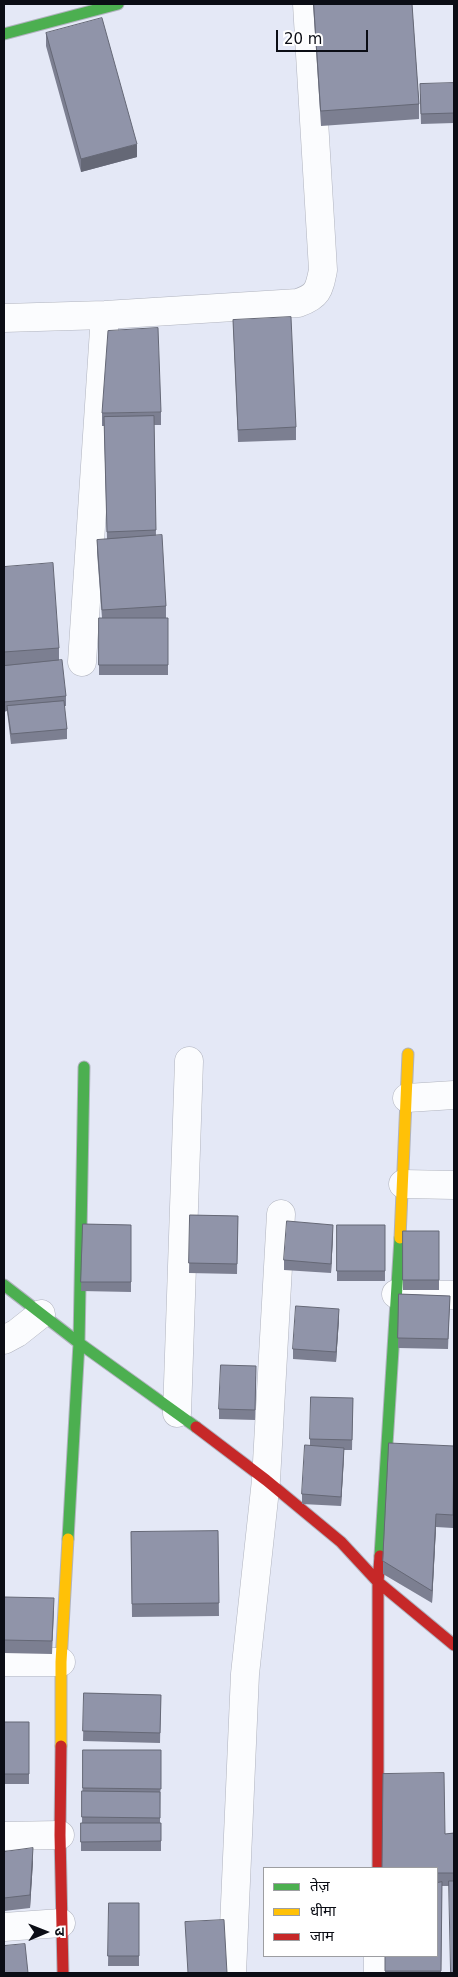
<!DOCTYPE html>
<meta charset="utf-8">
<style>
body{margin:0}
#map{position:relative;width:458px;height:1977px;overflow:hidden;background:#e4e8f6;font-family:"DejaVu Sans","Noto Sans Devanagari",sans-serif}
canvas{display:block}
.frame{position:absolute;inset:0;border:5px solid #0b0d15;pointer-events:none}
.legend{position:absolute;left:263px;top:1867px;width:175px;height:90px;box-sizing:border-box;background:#fff;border:1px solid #9d9ea1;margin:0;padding:6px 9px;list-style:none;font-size:15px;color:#0b0d15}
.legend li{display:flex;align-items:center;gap:10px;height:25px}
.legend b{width:25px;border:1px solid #9d9ea1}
.north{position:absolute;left:20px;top:1907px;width:50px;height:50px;-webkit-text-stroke:4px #fff;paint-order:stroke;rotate:89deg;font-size:14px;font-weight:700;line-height:20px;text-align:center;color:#0b0d15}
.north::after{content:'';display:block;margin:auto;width:18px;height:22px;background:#0b0d15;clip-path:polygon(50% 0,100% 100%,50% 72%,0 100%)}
.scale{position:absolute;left:276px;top:30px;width:92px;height:22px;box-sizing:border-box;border:2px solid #0b0d15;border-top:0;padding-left:6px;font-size:15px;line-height:18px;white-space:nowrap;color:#0b0d15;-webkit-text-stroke:4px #fff;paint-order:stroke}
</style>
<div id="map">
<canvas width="458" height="1977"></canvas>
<div class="frame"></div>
<ul class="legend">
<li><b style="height:6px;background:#4caf50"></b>तेज़</li>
<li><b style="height:6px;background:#ffc107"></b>धीमा</li>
<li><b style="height:6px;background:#c62828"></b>जाम</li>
</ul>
<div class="north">उ</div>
<div class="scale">20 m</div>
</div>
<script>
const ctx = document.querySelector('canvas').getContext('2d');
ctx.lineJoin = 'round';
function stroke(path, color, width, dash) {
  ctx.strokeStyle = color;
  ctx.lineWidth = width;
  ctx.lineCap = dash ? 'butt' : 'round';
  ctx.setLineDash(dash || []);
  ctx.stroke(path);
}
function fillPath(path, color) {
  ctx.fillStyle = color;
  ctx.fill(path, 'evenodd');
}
const street = new Path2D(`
 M 4,318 L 105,315 L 298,303 C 318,296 319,290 323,270 L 307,4
 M 82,662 L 105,315
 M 407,1098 L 454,1095
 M 403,1184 L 454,1185
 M 396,1294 L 454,1295
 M 4,1340 L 17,1333 L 41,1314
 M 177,1413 L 189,1061
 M 4,1662 L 61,1662
 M 4,1836 L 60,1835
 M 4,1927 L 61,1923
 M 232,1973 L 245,1674 L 266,1480 L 281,1214
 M 378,1973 L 378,1956`);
const fast = new Path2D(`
 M 4,34 L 118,4
 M 4,1285 L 79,1343 L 196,1427
 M 68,1539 L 79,1343 L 84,1067
 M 380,1556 L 400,1238`);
const slow = new Path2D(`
 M 400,1238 L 408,1054
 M 61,1746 L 61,1662 L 68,1539`);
const jam = new Path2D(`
 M 196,1427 L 266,1480 L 341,1542 L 378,1582 L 454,1645
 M 61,1746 L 60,1835 L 63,1973
 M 378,1868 L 378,1582 L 380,1556`);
const wall = new Path2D(`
 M 313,4 L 412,4 L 419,104 L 419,119 L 321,126 Z
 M 46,33 L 137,157 L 81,172 L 46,46 Z
 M 454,83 L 454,123 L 421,124 L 420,94 Z
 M 233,320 L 296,427 L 296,440 L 238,442 Z
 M 161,412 L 161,425 L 154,425 L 156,536 L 166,606 L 166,618 L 168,618 L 168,675 L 99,675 L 99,618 L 102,618 L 97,552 L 97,540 L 107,539 L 104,426 L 102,426 L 102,413 Z
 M 4,567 L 59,648 L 59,660 L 66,696 L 66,706 L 64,706 L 67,729 L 67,739 L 11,744 L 7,711 L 4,712 Z
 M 190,1215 L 238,1216 L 237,1274 L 189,1273 Z
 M 83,1224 L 131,1225 L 131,1292 L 81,1291 Z
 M 337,1225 L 385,1225 L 385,1281 L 337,1281 Z
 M 403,1231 L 439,1231 L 439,1290 L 403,1290 Z
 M 333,1235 L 331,1273 L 284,1270 L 284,1260 Z
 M 399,1294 L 450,1296 L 448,1349 L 398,1348 Z
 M 339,1319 L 336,1362 L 293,1359 L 293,1349 Z
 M 256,1376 L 255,1420 L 219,1419 L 219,1409 Z
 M 353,1398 L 352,1450 L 344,1450 L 341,1506 L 302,1504 L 302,1494 L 310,1445 L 310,1439 Z
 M 454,1446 L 454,1512 L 453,1528 L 436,1527 L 432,1603 L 383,1574 L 383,1561 Z
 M 218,1531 L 219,1616 L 132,1617 L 131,1532 Z
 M 4,1597 L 54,1611 L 52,1654 L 4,1653 Z
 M 84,1693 L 161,1695 L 160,1743 L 83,1741 Z
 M 4,1722 L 29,1722 L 29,1784 L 4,1784 Z
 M 83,1750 L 161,1750 L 160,1823 L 161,1823 L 161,1851 L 81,1851 L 81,1823 L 82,1823 Z
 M 454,1833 L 454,1973 L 449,1886 L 442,1886 L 441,1973 L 385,1973 L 385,1956 L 437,1956 L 437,1868 L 445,1834 Z
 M 4,1852 L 33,1861 L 30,1908 L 4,1911 Z
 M 109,1903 L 139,1903 L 139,1966 L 108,1966 Z`);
const shadedWall = new Path2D(`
 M 137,144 L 137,157 L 81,172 L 81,159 Z
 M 333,1225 L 333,1235 L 331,1273 L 331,1264 Z
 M 339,1309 L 339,1319 L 336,1362 L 336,1352 Z
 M 344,1448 L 344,1458 L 341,1506 L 341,1497 Z
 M 436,1514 L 436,1527 L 432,1603 L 432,1591 Z
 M 33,1848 L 33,1861 L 30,1908 L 30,1895 Z`);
const building = new Path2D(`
 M 314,4 L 412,4 L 419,104 L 321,111 Z
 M 102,18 L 137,144 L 81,159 L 46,33 Z
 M 454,83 L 454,113 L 421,114 L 420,84 Z
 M 291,317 L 296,427 L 238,430 L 233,320 Z
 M 158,328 L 161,412 L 102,413 L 108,331 Z
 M 154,416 L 156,530 L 107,532 L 104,417 Z
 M 162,535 L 166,606 L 102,610 L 97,540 Z
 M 53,563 L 59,648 L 4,652 L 4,567 Z
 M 99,618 L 168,618 L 168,665 L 99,665 Z
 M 62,660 L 66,696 L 4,702 L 4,666 Z
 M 64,701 L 67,729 L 11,734 L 7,706 Z
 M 190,1215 L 238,1216 L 237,1264 L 189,1263 Z
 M 287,1221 L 333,1225 L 331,1264 L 284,1260 Z
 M 83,1224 L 131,1225 L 131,1282 L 81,1282 Z
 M 337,1225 L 385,1225 L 385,1271 L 337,1271 Z
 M 403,1231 L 439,1231 L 439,1280 L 403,1280 Z
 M 399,1294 L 450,1296 L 448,1339 L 398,1338 Z
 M 296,1306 L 339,1309 L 336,1352 L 293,1349 Z
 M 221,1365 L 256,1366 L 255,1410 L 219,1409 Z
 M 311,1397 L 353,1398 L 352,1440 L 310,1439 Z
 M 389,1443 L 454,1446 L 453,1515 L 436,1514 L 432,1591 L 383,1561 Z
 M 305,1445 L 344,1448 L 341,1497 L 302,1494 Z
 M 218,1531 L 219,1603 L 132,1604 L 131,1532 Z
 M 4,1597 L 54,1598 L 52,1641 L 4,1640 Z
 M 84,1693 L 161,1695 L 160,1733 L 83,1731 Z
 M 4,1722 L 29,1722 L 29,1774 L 4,1774 Z
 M 83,1750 L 161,1750 L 161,1789 L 83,1788 Z
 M 444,1773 L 445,1834 L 454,1833 L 454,1873 L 437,1873 L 437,1868 L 382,1868 L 383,1774 Z
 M 82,1791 L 160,1792 L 160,1818 L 82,1817 Z
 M 81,1823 L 161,1823 L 161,1841 L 81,1842 Z
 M 33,1848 L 30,1895 L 4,1898 L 4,1852 Z
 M 449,1881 L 454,1881 L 454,1973 L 451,1973 Z
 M 442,1882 L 441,1971 L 385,1971 L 385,1956 L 437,1956 L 437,1883 Z
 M 109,1903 L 139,1903 L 139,1956 L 108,1956 Z
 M 224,1920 L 227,1973 L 188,1973 L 185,1922 Z
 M 25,1944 L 28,1973 L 4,1973 L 4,1946 Z`);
stroke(street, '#b0b3be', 29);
stroke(fast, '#b0b3be', 13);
stroke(slow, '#b0b3be', 13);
stroke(jam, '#b0b3be', 13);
stroke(street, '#fbfcfe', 28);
stroke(fast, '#4caf50', 11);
stroke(slow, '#ffc107', 11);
stroke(jam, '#c62828', 11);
fillPath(wall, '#7c7f91');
fillPath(shadedWall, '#656876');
fillPath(building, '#9094a9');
stroke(building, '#656876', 1);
</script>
